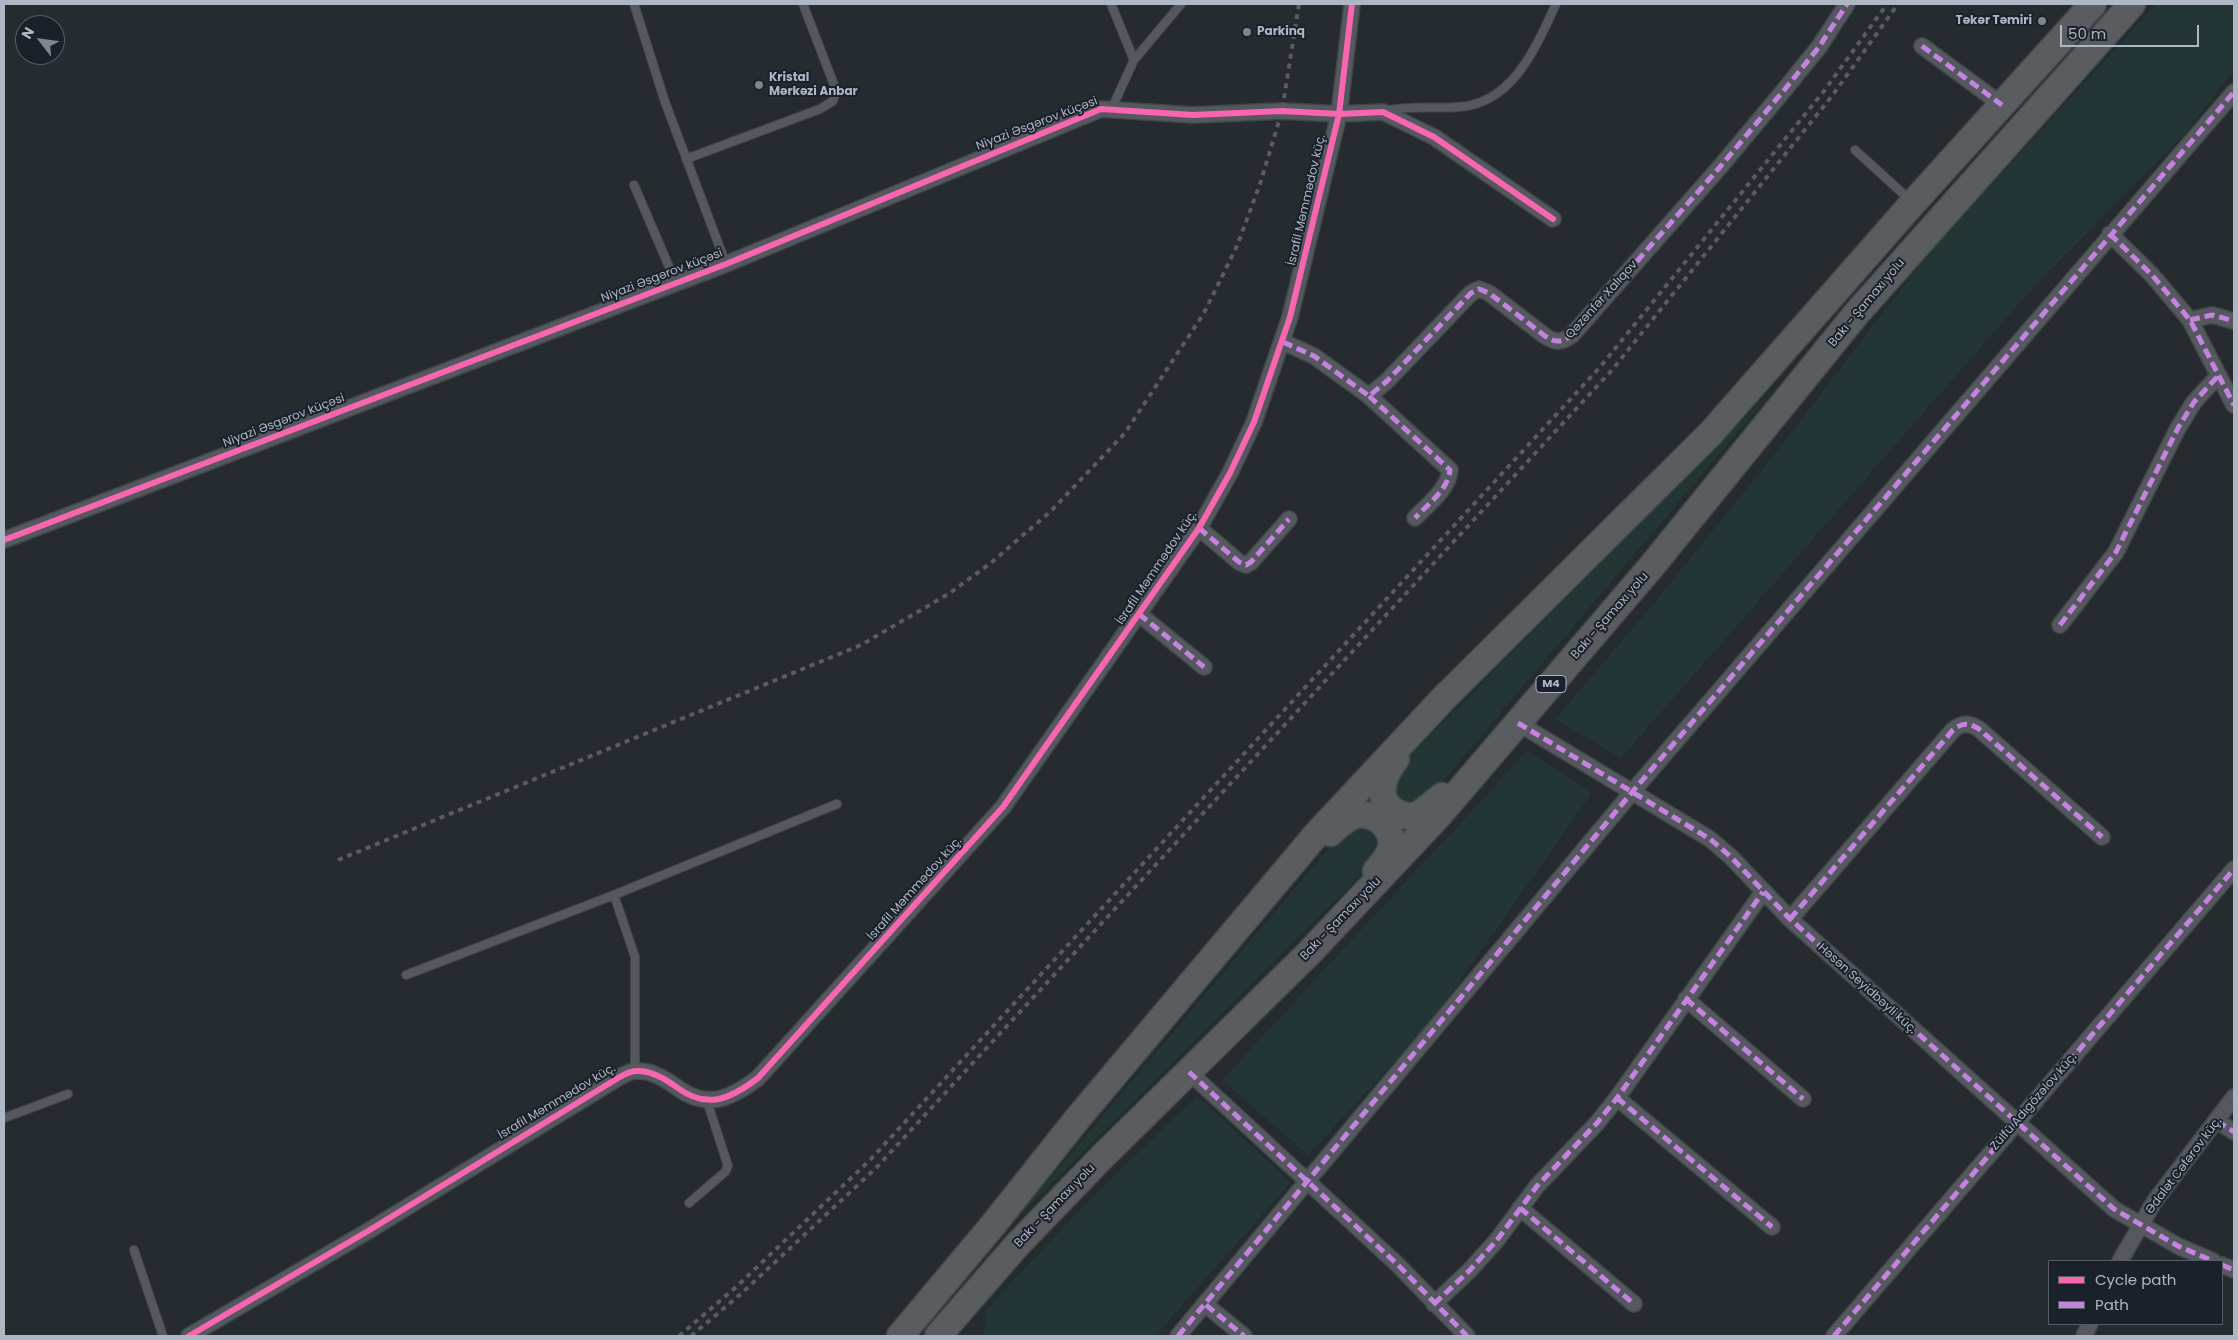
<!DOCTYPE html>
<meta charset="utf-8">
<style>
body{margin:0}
#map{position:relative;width:2238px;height:1340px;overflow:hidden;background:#262b30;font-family:Poppins,sans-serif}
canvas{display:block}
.frame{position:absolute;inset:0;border:5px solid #aeb7c3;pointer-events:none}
.legend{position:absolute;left:2048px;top:1260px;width:175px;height:65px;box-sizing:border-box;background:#1a212a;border:1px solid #555d67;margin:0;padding:6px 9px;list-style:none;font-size:15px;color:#aeb7c3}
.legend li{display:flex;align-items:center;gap:10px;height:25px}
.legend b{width:25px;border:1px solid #555d67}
.north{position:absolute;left:15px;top:15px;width:50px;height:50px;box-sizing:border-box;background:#1a212a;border:1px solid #555d67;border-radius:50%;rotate:300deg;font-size:14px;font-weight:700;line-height:20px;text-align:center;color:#aeb7c3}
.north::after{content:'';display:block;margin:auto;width:18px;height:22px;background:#7e8690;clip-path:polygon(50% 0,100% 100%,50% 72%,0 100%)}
.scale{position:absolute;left:2060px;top:25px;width:139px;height:22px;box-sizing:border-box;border:2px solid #aeb7c3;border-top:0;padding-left:6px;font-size:15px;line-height:18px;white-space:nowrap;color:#aeb7c3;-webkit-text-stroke:4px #1a212a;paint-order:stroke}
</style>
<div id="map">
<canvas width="2238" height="1340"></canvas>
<div class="frame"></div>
<ul class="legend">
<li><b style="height:6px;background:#f766af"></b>Cycle path</li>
<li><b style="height:6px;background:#c483df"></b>Path</li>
</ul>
<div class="north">N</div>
<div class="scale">50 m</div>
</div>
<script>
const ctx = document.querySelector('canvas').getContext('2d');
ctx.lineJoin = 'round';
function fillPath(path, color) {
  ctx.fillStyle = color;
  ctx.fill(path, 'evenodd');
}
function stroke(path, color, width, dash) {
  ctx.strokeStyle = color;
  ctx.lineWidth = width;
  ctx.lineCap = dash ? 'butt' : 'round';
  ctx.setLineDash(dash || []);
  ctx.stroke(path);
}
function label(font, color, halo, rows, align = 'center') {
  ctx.font = font + ' Poppins,sans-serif';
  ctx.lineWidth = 4;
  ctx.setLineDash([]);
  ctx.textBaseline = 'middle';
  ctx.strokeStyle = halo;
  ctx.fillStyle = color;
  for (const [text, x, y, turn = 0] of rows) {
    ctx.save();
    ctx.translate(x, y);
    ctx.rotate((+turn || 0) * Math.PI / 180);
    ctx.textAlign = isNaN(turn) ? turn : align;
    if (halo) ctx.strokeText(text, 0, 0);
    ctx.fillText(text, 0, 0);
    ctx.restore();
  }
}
const green = new Path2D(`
 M 2156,4 L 2234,4 L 2234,70 L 2187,131 L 2031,290 L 1621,758 L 1555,719 L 1656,601 L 1781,446 L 1923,260 Z
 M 1780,382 L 1437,788 L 1426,799 L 1409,804 L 1394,792 L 1397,772 L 1406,760 Z
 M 1527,751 L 1592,793 L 1429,1025 L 1308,1155 L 1222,1080 Z
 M 1354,826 C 1358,827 1366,826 1370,828 C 1386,837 1374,857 1368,868 L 1011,1224 L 1340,835 Z
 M 1197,1096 L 1291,1182 L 1155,1336 L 984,1336 L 986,1310 L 1086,1203 Z`);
const lane = new Path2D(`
 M 634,4 L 665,102 L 726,264
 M 1111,4 L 1134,60
 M 1112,108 L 1134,60 L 1181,4
 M 1385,111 C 1409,105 1434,109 1458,107 C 1513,104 1536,47 1556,4
 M 1855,150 L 1910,200
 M 686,159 L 820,109 L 833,101 L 836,90 L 803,4
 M 634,185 L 676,283
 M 614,895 L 635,957 L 635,1071
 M 406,975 L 614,895 L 837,804
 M 4,1118 L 68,1094
 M 689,1203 L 725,1172 L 728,1166 L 707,1101
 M 134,1250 L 163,1336`);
const street = new Path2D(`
 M 1922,46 L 2002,105
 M 2110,234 L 2152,275 L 2190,320 L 2234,405
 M 2190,320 L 2212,315 L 2234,321
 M 1283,342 L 1314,356 L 1369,396 L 1387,381 L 1471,293 L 1479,289 L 1489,293 L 1545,336 C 1556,343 1561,343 1572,335 L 1720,167 L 1785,89 L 1819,47 L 1847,4
 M 1369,396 L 1450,470 C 1448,490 1428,504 1415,518
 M 1199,528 L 1239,562 L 1246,565 L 1251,562 L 1289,519
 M 4,540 L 726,264 L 1101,109 L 1193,115 L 1282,111 L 1339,114 L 1383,112 L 1434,137 L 1553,219
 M 1139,614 L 1204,667
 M 2060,625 L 2116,552 L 2178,428 L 2194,402 L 2218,376
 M 1518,723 L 1710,839 L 1731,857 L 1790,919 L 2114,1209 L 2178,1246 L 2213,1261
 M 1790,919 L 1953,730 C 1963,722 1969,723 1979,729 L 2102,837
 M 1686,999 L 1803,1099
 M 1189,1072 L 1398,1265 L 1467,1336
 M 1617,1098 L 1772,1227
 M 2217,1121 L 2234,1132
 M 1520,1208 L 1634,1304
 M 2120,1261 L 2154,1202 L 2234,1097
 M 2222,1265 L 2234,1270
 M 1434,1304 L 1470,1270 L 1497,1240 L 1537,1186 L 1597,1123 L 1617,1098 L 1763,892
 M 1206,1305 L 1244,1336
 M 189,1336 L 368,1231 L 618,1078 C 623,1075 630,1071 636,1071 C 650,1070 664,1078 675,1086 C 706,1110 729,1100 758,1078 L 1003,807 L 1199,528 L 1230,473 L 1254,422 L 1290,317 L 1339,114 L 1352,4
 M 1178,1336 L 1633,791 L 2234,92
 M 1834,1336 L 2234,869
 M 2084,1336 L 2090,1324`);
const highway = new Path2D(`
 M 1396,759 C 1377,783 1375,811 1412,817 L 1421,813 L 1442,796
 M 1330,833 C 1338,826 1345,818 1356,815 C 1378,811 1400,834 1388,855 C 1385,861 1380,866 1376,871
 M 900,1336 L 993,1225 L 1078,1118 L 1315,836 L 1443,699 L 1711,433 L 1913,203 L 2093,4
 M 938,1336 L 1017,1245 L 1102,1157 L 1309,953 L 1439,815 L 1651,567 L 1857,313 L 2132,4`);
const rail = new Path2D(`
 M 338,860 L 861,645 L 950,593 L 992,562 L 1051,511 L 1125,433 L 1204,313 L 1237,246 L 1260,184 L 1282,111 L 1299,4
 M 679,1336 L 736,1287 L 870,1160 L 1601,366 L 1824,91 L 1887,4
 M 691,1336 L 742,1293 L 876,1168 L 1612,370 L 1832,96 L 1898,4`);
const quiet = new Path2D(`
 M 1922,46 L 2002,105
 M 2110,234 L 2152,275 L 2190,320 L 2234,405
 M 2190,320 L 2212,315 L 2234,321
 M 1283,342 L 1314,356 L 1369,396 L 1387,381 L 1471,293 L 1479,289 L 1489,293 L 1545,336 C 1556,343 1561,343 1572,335 L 1720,167 L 1785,89 L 1819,47 L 1847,4
 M 1369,396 L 1450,470 C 1448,490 1428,504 1415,518
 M 1199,528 L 1239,562 L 1246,565 L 1251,562 L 1289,519
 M 1139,614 L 1204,667
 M 2060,625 L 2116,552 L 2178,428 L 2194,402 L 2218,376
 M 1518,723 L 1710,839 L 1731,857 L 1790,919 L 2114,1209 L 2178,1246 L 2213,1261
 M 1790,919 L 1953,730 C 1963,722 1969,723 1979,729 L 2102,837
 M 1686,999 L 1803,1099
 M 1189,1072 L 1398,1265 L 1467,1336
 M 1617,1098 L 1772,1227
 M 2217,1121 L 2234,1132
 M 1520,1208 L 1634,1304
 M 2222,1265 L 2234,1270
 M 1434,1304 L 1470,1270 L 1497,1240 L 1537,1186 L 1597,1123 L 1617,1098 L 1763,892
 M 1206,1305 L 1244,1336
 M 1178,1336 L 1633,791 L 2234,92
 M 1834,1336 L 2234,869`);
const cycleway = new Path2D(`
 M 4,540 L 726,264 L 1101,109 L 1193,115 L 1282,111 L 1339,114 L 1383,112 L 1434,137 L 1553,219
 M 189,1336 L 368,1231 L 618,1078 C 623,1075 630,1071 636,1071 C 650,1070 664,1078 675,1086 C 706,1110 729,1100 758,1078 L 1003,807 L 1199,528 L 1230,473 L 1254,422 L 1290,317 L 1339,114 L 1352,4`);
const markers = [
 [2042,21,5,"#7e8690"],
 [1247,32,5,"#7e8690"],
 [759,85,5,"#7e8690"]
];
const shields = [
 [1551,684,30]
];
const shieldNames = [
 ["M4",1551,684]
];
const poiNames = [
 ["Təkər Təmiri",2032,21,"right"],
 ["Parkinq",1257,32],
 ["Kristal",769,78],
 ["Mərkəzi Anbar",769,92]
];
const streetNames = [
 ["Niyazi Əsgərov küçəsi",1037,124,-21],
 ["İsrafil Məmmədov küç.",1307,200,-77],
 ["Niyazi Əsgərov küçəsi",662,276,-21],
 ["Qəzənfər Xalıqov",1602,300,-48],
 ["Bakı - Şamaxı yolu",1867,303,-50],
 ["Niyazi Əsgərov küçəsi",284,421,-21],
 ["İsrafil Məmmədov küç.",1157,568,-56],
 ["Bakı - Şamaxı yolu",1610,616,-49],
 ["İsrafil Məmmədov küç.",915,889,-48],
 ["Bakı - Şamaxı yolu",1341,919,-46],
 ["Həsən Seyidbəyli küç.",1867,989,42],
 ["İsrafil Məmmədov küç.",557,1102,-31],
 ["Zülfü Adıgözəlov küç.",2034,1102,-49],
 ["Ədalət Cəfərov küç.",2184,1166,-53],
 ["Bakı - Şamaxı yolu",1055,1206,-46]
];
fillPath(green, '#243536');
stroke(lane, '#43474b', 10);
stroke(street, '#43474b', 18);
stroke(highway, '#42474c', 29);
stroke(lane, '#55595f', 8);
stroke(street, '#55595f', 15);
stroke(highway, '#5a5d5f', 26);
stroke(rail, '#595d63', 4, [5, 5]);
stroke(quiet, '#c483df', 5, [10, 5]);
stroke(cycleway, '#f766af', 6);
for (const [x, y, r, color] of markers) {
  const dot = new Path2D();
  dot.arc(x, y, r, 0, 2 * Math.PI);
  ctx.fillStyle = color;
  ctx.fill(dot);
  stroke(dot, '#1a212a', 2);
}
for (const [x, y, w] of shields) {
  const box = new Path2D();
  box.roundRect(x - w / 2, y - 8.5, w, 17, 4);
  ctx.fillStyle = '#1a212a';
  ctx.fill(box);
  stroke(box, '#aeb7c3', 1);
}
label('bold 11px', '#aeb7c3', null, shieldNames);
label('bold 12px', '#aeb7c3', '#1a212a', poiNames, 'left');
label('12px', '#aeb7c3', '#1a212a', streetNames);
</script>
